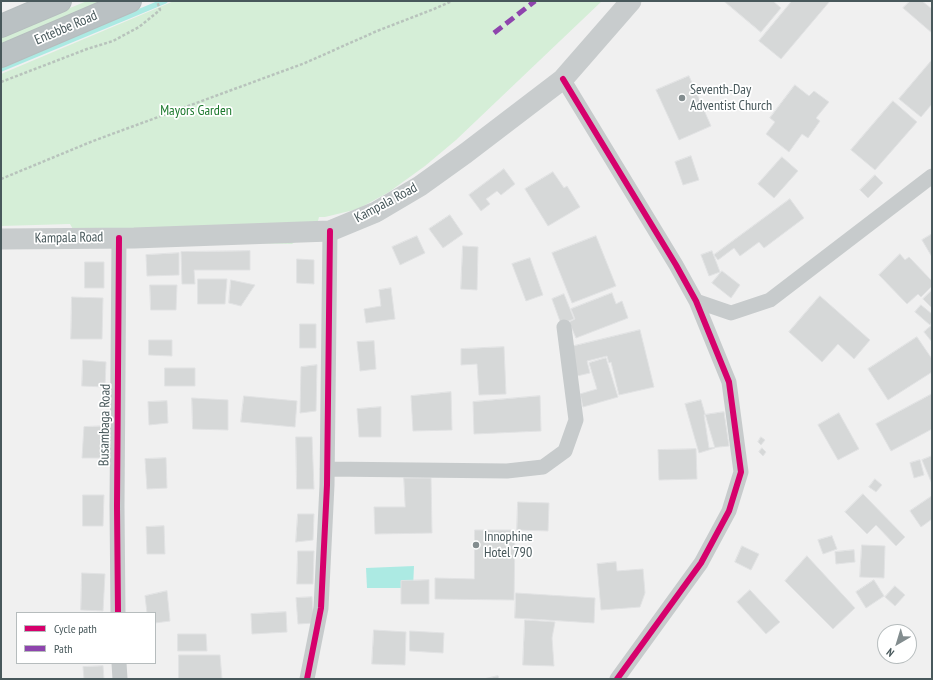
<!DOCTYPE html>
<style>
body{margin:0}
#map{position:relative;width:933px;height:680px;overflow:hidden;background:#f0f0f0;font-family:"PT Sans Narrow",sans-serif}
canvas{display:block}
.frame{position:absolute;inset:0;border:2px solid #48585b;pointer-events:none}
.legend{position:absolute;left:16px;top:612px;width:140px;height:52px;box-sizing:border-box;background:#fff;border:1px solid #b6bcbd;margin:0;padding:5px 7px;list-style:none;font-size:12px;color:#48585b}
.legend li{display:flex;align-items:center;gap:8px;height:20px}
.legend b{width:20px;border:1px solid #b6bcbd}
.north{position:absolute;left:877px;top:624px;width:40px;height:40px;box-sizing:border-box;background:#fff;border:1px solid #b6bcbd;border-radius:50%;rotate:218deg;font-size:11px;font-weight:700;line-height:16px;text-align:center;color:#48585b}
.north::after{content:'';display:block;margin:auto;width:14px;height:18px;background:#838d8f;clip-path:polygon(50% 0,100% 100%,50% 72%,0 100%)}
</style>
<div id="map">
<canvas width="933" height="680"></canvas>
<div class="frame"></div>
<ul class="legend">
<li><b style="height:5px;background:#d6006c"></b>Cycle path</li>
<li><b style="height:5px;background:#8e44ad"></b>Path</li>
</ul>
<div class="north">N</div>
</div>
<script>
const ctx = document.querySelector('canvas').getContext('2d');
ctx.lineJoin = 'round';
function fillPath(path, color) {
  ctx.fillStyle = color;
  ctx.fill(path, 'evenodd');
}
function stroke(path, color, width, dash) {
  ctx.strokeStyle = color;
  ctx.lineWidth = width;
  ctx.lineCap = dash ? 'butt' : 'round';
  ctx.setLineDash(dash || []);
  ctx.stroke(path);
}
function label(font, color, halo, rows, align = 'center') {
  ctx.font = font + ' "PT Sans Narrow",sans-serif';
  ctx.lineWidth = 3.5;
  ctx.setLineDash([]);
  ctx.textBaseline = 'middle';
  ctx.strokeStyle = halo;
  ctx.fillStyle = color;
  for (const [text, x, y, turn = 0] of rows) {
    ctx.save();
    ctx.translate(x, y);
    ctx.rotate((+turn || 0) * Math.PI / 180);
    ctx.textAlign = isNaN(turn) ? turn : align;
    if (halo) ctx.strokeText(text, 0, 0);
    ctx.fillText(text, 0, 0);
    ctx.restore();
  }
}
const green = new Path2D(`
 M 87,1 L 105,1 L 1,44 L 1,36 Z
 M 174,1 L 602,1 L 456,140 L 425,166 L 389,192 L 358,209 L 325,217 L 319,217 L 317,225 L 292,244 L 253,243 L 74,231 L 70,224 L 1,226 L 1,74 Z`);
const water = new Path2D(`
 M 414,566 L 413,588 L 367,588 L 366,568 Z`);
const stream = new Path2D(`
 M 1,69 L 165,1`);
const building = new Path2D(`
 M 724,1 L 773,1 L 781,8 L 761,32 Z
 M 792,1 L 830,1 L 781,59 L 759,41 Z
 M 910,1 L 922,1 L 932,9 L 932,33 L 903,8 Z
 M 932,60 L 932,104 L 921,117 L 899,99 Z
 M 689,76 L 711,126 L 679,140 L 656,90 Z
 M 795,85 L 809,96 L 814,91 L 829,102 L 816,118 L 820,121 L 808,138 L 802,134 L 789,152 L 766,134 L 775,122 L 770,118 Z
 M 893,101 L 917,122 L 875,170 L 851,150 Z
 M 691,156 L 699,180 L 683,185 L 675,162 Z
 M 782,157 L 798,171 L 774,198 L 758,184 Z
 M 504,169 L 515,184 L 501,195 L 497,191 L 486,199 L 490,204 L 481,211 L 469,195 Z
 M 553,172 L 564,188 L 567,186 L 580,207 L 548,226 L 525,189 Z
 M 875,175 L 883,183 L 868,198 L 860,190 Z
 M 790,199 L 804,218 L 764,248 L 759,242 L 740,256 L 734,248 L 718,260 L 714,255 Z
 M 450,215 L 463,234 L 443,248 L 429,229 Z
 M 932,234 L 932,257 L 922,240 Z
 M 417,236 L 425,253 L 400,265 L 392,247 Z
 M 596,236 L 616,286 L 572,303 L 552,253 Z
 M 463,246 L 478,247 L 477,290 L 461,289 Z
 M 250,251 L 250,270 L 194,270 L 195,284 L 182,284 L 181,252 Z
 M 712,251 L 720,272 L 709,276 L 701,255 Z
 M 179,253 L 179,275 L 147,276 L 146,255 Z
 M 900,254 L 905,260 L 909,257 L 932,281 L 932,286 L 921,297 L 918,294 L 907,304 L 879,275 Z
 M 530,258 L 543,295 L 526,301 L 512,264 Z
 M 297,259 L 314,260 L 314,284 L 297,283 Z
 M 85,262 L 104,262 L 104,288 L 85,288 Z
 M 722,271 L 740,285 L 731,298 L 712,283 Z
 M 198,279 L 227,279 L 225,304 L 198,304 Z
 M 231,280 L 255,285 L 241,306 L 229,303 Z
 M 150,285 L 177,285 L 176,310 L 151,310 Z
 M 391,288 L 395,319 L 366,323 L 364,309 L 381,306 L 379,290 Z
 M 932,290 L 932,308 L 923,299 Z
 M 612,293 L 616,304 L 622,301 L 628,318 L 576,338 L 569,322 L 575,319 L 571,309 Z
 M 564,294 L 574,319 L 561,324 L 552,299 Z
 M 820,296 L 870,340 L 854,359 L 838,344 L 822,362 L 789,332 Z
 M 72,297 L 103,298 L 102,339 L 71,339 Z
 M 921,305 L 932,314 L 932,322 L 930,325 L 915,312 Z
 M 300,324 L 316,324 L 316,348 L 300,348 Z
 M 932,325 L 932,342 L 924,332 Z
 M 640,330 L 654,387 L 619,395 L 611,362 L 609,363 L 607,356 L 587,361 L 590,373 L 577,376 L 570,347 Z
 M 917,337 L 932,359 L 932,372 L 888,400 L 868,369 Z
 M 149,340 L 172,340 L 172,356 L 149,355 Z
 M 374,341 L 376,369 L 360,371 L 357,342 Z
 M 504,347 L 506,394 L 479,395 L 477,364 L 461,365 L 461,349 Z
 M 606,358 L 618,397 L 583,407 L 580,394 L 597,389 L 589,363 Z
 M 83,360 L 106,362 L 105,387 L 82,386 Z
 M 317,365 L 316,411 L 300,413 L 301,367 Z
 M 165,368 L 195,368 L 195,386 L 165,386 Z
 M 451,392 L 452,430 L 413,431 L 411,396 Z
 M 932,394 L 932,429 L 891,451 L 876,424 Z
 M 244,396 L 297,401 L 295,427 L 241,422 Z
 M 540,396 L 541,431 L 474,434 L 473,402 Z
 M 192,398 L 228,400 L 228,430 L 193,429 Z
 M 701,400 L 715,448 L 699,453 L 685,404 Z
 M 167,401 L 168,423 L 149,425 L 148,402 Z
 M 381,407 L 381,437 L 359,437 L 357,409 Z
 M 724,412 L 729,446 L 709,448 L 704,415 Z
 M 839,413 L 859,449 L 838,460 L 818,425 Z
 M 107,426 L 105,458 L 82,458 L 84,427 Z
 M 296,437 L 312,437 L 314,489 L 297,489 Z
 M 761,437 L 765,440 L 761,445 L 758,442 Z
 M 762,448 L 766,452 L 763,456 L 759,452 Z
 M 696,449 L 697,479 L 659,480 L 658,450 Z
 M 932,456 L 932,484 L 922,460 Z
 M 166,458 L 167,488 L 147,489 L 145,459 Z
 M 920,460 L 924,475 L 914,478 L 910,463 Z
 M 404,478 L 431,478 L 432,533 L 375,534 L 374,507 L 405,507 Z
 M 875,479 L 882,485 L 876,492 L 869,487 Z
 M 863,494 L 905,537 L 896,546 L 876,525 L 867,534 L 845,512 Z
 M 83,495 L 104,495 L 103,526 L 83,526 Z
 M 932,496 L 932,519 L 921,527 L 910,511 Z
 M 518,502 L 549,503 L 548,531 L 517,530 Z
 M 298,514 L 314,514 L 313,540 L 296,542 Z
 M 164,526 L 165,554 L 147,554 L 146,527 Z
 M 475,530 L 515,530 L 514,600 L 435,599 L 435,578 L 474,579 Z
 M 832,536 L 837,549 L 823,554 L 818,540 Z
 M 862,545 L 885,546 L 884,578 L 860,577 Z
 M 742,546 L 759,554 L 751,570 L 735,562 Z
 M 854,550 L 855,562 L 836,564 L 835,552 Z
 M 298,551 L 314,551 L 313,584 L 297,584 Z
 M 807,556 L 855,608 L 833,629 L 785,581 Z
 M 616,562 L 617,571 L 643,569 L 645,593 L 640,607 L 601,610 L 597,564 Z
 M 82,573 L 105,574 L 103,611 L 81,610 Z
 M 429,580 L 429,604 L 401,604 L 401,581 Z
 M 874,580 L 884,596 L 866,608 L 856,592 Z
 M 895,586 L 905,595 L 895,606 L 885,597 Z
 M 750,590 L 780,622 L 766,634 L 737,602 Z
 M 167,591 L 170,621 L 155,623 L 155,613 L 147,613 L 145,596 Z
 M 516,593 L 595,598 L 594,623 L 515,618 Z
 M 312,597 L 314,623 L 298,624 L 296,598 Z
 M 286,612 L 287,632 L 252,634 L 251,614 Z
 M 525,620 L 555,622 L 552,638 L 554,666 L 523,665 Z
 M 374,630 L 406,632 L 405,665 L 372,664 Z
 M 410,631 L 444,633 L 443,653 L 410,651 Z
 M 178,634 L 206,634 L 207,651 L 178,651 Z
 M 179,655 L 220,655 L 222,679 L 179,679 Z
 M 103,666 L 104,679 L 84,679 L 83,667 Z
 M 498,676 L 499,679 L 484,679 Z`);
const path = new Path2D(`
 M 1,82 L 87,49 L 113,41 L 139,27 L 160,10 L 157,1
 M 1,179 L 93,141 L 305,63 L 377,31 L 434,9 L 452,1`);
const street = new Path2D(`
 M 563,79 L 676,265 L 696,301 L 729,382 L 741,472 L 729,511 L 701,563 L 617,679
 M 696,301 L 731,313 L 770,300 L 932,176
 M 327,469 L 507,471 L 543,467 L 565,451 L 576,420 L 564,327
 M 118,613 L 117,506 L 119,238
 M 119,663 L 120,679
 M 307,679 L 321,608 L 327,485 L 330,231`);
const secondary = new Path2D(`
 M 1,239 L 134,238 L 330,231 L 376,212 L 420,186 L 466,153 L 563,79 L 631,1`);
const highway = new Path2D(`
 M 1,26 L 60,1
 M 1,56 L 130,1`);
const quiet = new Path2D(`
 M 494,33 L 535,1`);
const cycleway = new Path2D(`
 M 563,79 L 676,265 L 696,301 L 729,382 L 741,472 L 729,511 L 701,563 L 617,679
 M 118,613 L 117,506 L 119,238
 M 307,679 L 321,608 L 327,485 L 330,231`);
const markers = [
 [682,98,4,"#838d8f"],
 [476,545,4,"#838d8f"]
];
const streetNames = [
 ["Entebbe Road",66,28,-23],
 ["Kampala Road",386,203,-28],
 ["Kampala Road",69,238,-1],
 ["Busambaga Road",105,425,-89]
];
const poiNames = [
 ["Seventh-Day",690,90],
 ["Adventist Church",690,106],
 ["Innophine",484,537],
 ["Hotel 790",484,553]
];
const parkNames = [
 ["Mayors Garden",196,111]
];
fillPath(green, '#d5eed7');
fillPath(water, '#aceae3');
stroke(stream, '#aceae3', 5.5);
fillPath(building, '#d6d8d8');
stroke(building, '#e1e2e3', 1);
stroke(highway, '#b5bdbe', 24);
stroke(path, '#b8c3bc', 2.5, [3, 2]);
stroke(street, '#c7cbcc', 15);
stroke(secondary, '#c8cccd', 21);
stroke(highway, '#bac1c3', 22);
stroke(quiet, '#8e44ad', 5, [10, 5]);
stroke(cycleway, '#d6006c', 6);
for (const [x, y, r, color] of markers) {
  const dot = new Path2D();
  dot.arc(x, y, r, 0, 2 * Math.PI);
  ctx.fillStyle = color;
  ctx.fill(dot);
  stroke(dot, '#fff', 1.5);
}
label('14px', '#48585b', '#fff', streetNames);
label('14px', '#48585b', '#fff', poiNames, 'left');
label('14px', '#1c792d', '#fff', parkNames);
</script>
